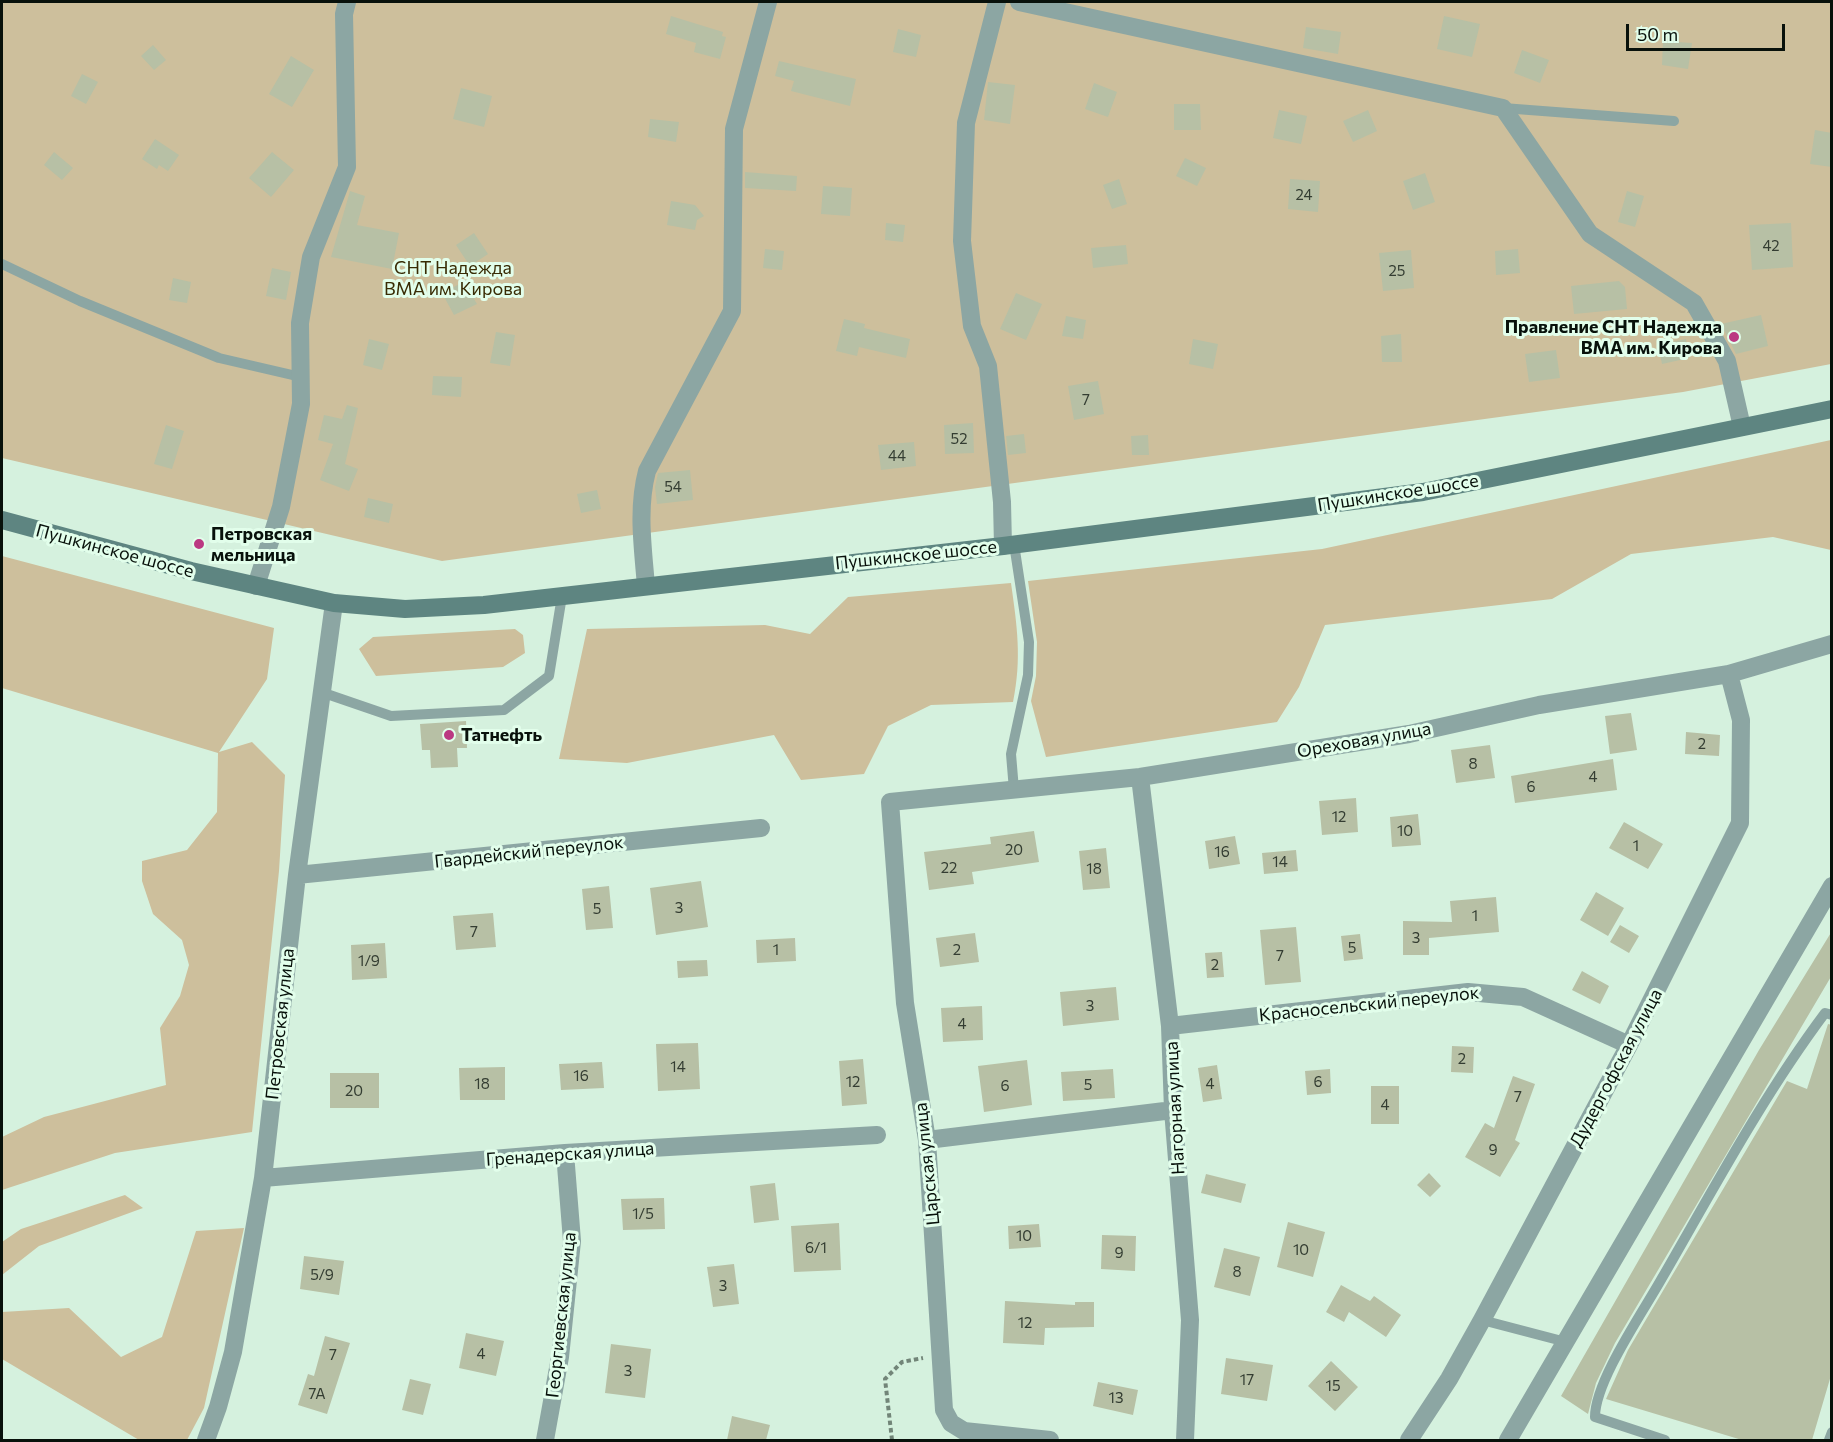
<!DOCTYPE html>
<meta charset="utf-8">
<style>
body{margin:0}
#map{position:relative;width:1833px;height:1442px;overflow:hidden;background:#d5f1de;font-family:Commissioner,sans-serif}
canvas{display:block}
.frame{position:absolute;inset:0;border:3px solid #08110b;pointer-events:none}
.scale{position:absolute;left:1626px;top:24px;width:159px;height:27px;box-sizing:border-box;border:3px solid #08110b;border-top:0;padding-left:8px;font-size:18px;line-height:21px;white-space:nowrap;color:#08110b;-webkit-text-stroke:4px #e2feeb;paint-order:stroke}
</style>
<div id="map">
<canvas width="1833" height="1442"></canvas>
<div class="frame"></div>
<div class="scale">50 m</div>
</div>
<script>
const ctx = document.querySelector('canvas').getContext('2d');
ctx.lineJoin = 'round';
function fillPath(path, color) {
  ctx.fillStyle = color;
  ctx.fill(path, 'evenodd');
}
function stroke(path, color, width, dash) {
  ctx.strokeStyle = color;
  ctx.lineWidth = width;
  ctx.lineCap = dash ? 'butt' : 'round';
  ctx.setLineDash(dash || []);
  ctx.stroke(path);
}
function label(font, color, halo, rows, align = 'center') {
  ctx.font = font + ' Commissioner,sans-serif';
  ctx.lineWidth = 6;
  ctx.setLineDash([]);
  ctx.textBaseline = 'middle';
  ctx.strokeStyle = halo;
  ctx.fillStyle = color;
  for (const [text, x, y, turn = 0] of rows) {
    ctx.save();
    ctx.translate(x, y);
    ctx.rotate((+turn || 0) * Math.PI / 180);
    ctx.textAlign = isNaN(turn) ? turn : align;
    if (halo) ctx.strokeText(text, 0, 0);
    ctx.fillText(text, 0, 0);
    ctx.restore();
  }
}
const green = new Path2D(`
 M 2,2 L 1831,2 L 1831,364 L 1683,392 L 442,561 L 2,458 Z
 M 1831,440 L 1831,550 L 1773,537 L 1631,554 L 1552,599 L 1325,625 L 1299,687 L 1277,722 L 1046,757 L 1031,701 L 1036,676 L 1037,642 L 1028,581 L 1322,549 Z
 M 2,556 L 274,628 L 267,679 L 219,752 L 252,742 L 285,775 L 279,871 L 252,1132 L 115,1153 L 2,1190 L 2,1137 L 44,1117 L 166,1085 L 160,1028 L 180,996 L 189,965 L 182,940 L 153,914 L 142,881 L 142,861 L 187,850 L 217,812 L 218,753 L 2,688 Z
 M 1011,583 C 1017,626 1022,658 1013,702 L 931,705 L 888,726 L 864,774 L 801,780 L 774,735 L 627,763 L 559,759 L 587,629 L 765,625 L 810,634 L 848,597 Z
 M 515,629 L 523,635 L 525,653 L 503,667 L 376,676 L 359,649 L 373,637 Z
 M 125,1195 L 143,1208 L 39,1246 L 2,1275 L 2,1242 L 21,1229 Z
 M 244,1228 L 204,1408 L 187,1440 L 139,1440 L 2,1359 L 2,1312 L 69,1308 L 121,1357 L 162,1337 L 196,1231 Z`);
const building = new Path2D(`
 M 671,16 L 723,32 L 722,36 L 726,37 L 720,59 L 694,52 L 696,43 L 666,34 Z
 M 1444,16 L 1480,24 L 1472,57 L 1437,49 Z
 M 1306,27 L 1341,32 L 1338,54 L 1303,48 Z
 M 898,29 L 921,35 L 916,57 L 893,52 Z
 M 1663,41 L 1692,43 L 1688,69 L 1662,65 Z
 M 153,45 L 166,60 L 154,70 L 141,56 Z
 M 1522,50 L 1549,60 L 1540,83 L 1514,73 Z
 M 291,56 L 314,70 L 292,107 L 269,94 Z
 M 779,61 L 856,79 L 850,106 L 791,91 L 794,81 L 775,76 Z
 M 82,74 L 98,82 L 86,104 L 71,96 Z
 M 988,82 L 1015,85 L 1010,124 L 984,120 Z
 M 1094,83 L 1117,92 L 1108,117 L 1085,109 Z
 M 461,88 L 492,96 L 484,127 L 453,119 Z
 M 1174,104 L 1200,104 L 1201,130 L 1174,130 Z
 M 1279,110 L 1307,116 L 1301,144 L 1273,138 Z
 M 1368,110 L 1377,131 L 1353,142 L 1343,121 Z
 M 650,119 L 679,122 L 676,142 L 648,137 Z
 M 1815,130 L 1832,133 L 1832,167 L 1810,164 Z
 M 155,139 L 179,155 L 168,171 L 159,165 L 157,169 L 142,159 Z
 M 54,152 L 73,168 L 62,180 L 44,165 Z
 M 272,152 L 294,170 L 271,197 L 249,178 Z
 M 1185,158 L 1206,168 L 1197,186 L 1176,176 Z
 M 745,172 L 797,176 L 796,191 L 745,188 Z
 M 1425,173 L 1435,202 L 1413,210 L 1403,181 Z
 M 1119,179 L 1127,204 L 1112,209 L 1103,185 Z
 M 1290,179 L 1320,181 L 1318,212 L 1288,209 Z
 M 823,186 L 852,188 L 850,216 L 821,214 Z
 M 350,191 L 365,196 L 357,225 L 399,233 L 392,269 L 331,257 Z
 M 1627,191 L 1644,196 L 1635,227 L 1618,222 Z
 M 671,201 L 695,205 L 704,216 L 697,220 L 695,230 L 667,225 Z
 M 886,223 L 905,225 L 903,242 L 885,240 Z
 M 1791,223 L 1793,267 L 1752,270 L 1749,225 Z
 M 474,233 L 488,254 L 470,266 L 456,245 Z
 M 1126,245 L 1128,264 L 1093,268 L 1091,248 Z
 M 765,249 L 784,251 L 782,270 L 763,268 Z
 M 1518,249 L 1520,273 L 1496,275 L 1495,251 Z
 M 1411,250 L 1414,288 L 1383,291 L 1379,253 Z
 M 272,268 L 291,272 L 286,300 L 266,296 Z
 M 173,278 L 191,282 L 187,303 L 169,300 Z
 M 469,279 L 478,296 L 474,299 L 477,304 L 454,315 L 442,293 Z
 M 1619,281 L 1625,287 L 1627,309 L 1574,314 L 1571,286 Z
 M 1016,293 L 1042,304 L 1026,340 L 1000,329 Z
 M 1761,315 L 1768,346 L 1736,354 L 1721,324 Z
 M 1066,316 L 1086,320 L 1083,339 L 1062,336 Z
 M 844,319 L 865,324 L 864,328 L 910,339 L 906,358 L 859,347 L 857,356 L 836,351 Z
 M 496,332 L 515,335 L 510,366 L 490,363 Z
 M 1401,334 L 1402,362 L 1382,362 L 1381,336 Z
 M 369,339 L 389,344 L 382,370 L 363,365 Z
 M 1193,339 L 1218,344 L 1213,369 L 1189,364 Z
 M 1686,339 L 1689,358 L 1662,364 L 1658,345 Z
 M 1556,350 L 1560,378 L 1529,382 L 1525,354 Z
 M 433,376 L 462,377 L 461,397 L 432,395 Z
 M 1098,381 L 1104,414 L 1074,420 L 1068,386 Z
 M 347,405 L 358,408 L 345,464 L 358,469 L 349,491 L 320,480 L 333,444 L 318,440 L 324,415 L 342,419 Z
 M 973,423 L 974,453 L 945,454 L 944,425 Z
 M 166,425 L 184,431 L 172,469 L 154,464 Z
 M 1024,434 L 1026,453 L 1008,455 L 1006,436 Z
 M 1148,435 L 1149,455 L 1132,455 L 1131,436 Z
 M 914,442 L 916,466 L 881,470 L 878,445 Z
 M 690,470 L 693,500 L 657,504 L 655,487 L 658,473 Z
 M 597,490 L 601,509 L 581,513 L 577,494 Z
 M 368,498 L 393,504 L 389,523 L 364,517 Z
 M 1631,713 L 1637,750 L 1610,754 L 1605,716 Z
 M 466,721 L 467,748 L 457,748 L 458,767 L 431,768 L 430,750 L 422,750 L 420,724 Z
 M 1686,732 L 1720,735 L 1719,756 L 1685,754 Z
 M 1490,745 L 1495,778 L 1456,783 L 1451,750 Z
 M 1613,759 L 1617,790 L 1515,803 L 1511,776 Z
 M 1356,798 L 1358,832 L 1322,835 L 1319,801 Z
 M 1418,814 L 1421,845 L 1392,847 L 1390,817 Z
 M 1624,822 L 1663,844 L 1648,869 L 1609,848 Z
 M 1034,831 L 1039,862 L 972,872 L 974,884 L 929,890 L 924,852 L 991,844 L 990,837 Z
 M 1235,836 L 1240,864 L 1209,869 L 1205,841 Z
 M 1106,848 L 1110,888 L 1083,890 L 1079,851 Z
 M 1296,850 L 1298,871 L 1264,874 L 1262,853 Z
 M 701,881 L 708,927 L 656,935 L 650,888 Z
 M 609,886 L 613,928 L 586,930 L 582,889 Z
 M 1596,892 L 1624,908 L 1608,936 L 1580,920 Z
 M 1496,897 L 1499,932 L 1429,938 L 1429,955 L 1403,955 L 1403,921 L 1452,922 L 1450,901 Z
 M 493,913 L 496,947 L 456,950 L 453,916 Z
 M 1620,925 L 1639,936 L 1629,953 L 1610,942 Z
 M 1296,927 L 1301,982 L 1265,985 L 1260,930 Z
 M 1832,931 L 1832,975 L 1615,1343 L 1596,1383 L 1588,1414 L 1561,1396 L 1759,1050 Z
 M 975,933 L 979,962 L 940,967 L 936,938 Z
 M 1360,934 L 1363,959 L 1344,961 L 1341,936 Z
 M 795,938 L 796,961 L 757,963 L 756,940 Z
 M 385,943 L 387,978 L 352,980 L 351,945 Z
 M 1222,952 L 1224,977 L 1207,978 L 1205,953 Z
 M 707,960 L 708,976 L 678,978 L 677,961 Z
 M 1582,971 L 1609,986 L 1600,1004 L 1572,990 Z
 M 1116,987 L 1119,1020 L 1063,1026 L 1060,992 Z
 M 982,1006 L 983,1040 L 943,1042 L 941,1008 Z
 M 1828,1024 L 1832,1025 L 1832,1372 L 1812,1440 L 1742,1440 L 1606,1399 L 1628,1350 L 1787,1081 L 1807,1089 Z
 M 698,1043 L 700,1089 L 658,1091 L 656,1044 Z
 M 1452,1046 L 1474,1047 L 1473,1073 L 1451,1072 Z
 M 863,1059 L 867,1104 L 842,1106 L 839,1061 Z
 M 1027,1060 L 1032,1105 L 984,1112 L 978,1066 Z
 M 602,1062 L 604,1088 L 561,1090 L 559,1064 Z
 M 1217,1065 L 1222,1099 L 1203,1102 L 1198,1068 Z
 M 505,1067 L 505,1100 L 460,1100 L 459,1068 Z
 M 1113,1069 L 1115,1098 L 1063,1101 L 1061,1072 Z
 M 1330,1069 L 1331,1093 L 1307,1095 L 1305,1071 Z
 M 330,1073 L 379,1073 L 379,1108 L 330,1108 Z
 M 1513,1076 L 1535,1084 L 1515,1140 L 1520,1143 L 1500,1177 L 1465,1157 L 1485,1123 L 1494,1128 Z
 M 1371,1086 L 1399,1086 L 1399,1124 L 1371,1124 Z
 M 1429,1173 L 1441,1186 L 1430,1197 L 1417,1185 Z
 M 1206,1174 L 1246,1184 L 1241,1203 L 1201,1193 Z
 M 775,1183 L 779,1220 L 754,1223 L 750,1186 Z
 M 664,1198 L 665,1229 L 623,1230 L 621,1199 Z
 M 1288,1222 L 1325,1232 L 1313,1277 L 1277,1267 Z
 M 839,1223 L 841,1270 L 794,1272 L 791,1226 Z
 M 1039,1224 L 1041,1247 L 1009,1249 L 1008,1226 Z
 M 1102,1235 L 1136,1236 L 1135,1271 L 1101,1269 Z
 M 1224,1248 L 1260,1257 L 1250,1296 L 1214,1287 Z
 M 304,1256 L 344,1261 L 339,1295 L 300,1289 Z
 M 734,1264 L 739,1304 L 713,1307 L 707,1267 Z
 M 1341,1285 L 1370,1301 L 1374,1296 L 1401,1315 L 1386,1337 L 1349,1312 L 1344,1322 L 1326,1312 Z
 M 1005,1301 L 1075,1305 L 1075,1302 L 1094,1302 L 1094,1327 L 1045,1328 L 1044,1345 L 1003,1343 Z
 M 466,1333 L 504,1341 L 496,1376 L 459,1368 Z
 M 325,1336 L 350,1343 L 327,1414 L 298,1405 L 308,1374 L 314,1376 Z
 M 611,1344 L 651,1349 L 645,1398 L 605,1393 Z
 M 1226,1358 L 1273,1365 L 1267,1401 L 1221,1394 Z
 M 1331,1361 L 1358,1387 L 1335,1411 L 1308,1386 Z
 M 410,1379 L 431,1384 L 423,1415 L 402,1410 Z
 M 1098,1382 L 1138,1390 L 1133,1415 L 1093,1406 Z
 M 732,1416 L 770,1425 L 766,1440 L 727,1440 Z`);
const path = new Path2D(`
 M 892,1440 L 885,1379 L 902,1362 L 923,1358`);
const service = new Path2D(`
 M 1503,108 L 1674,121
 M 2,264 L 80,301 L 219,358 L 301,377
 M 321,692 L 391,716 L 504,710 L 549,676 L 562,596
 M 1014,790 L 1011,754 L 1028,675 L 1029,642 L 1014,544
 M 1482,1320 L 1566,1342
 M 1665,1440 L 1595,1417 C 1595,1381 1643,1312 1662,1278 C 1714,1188 1763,1096 1825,1013 L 1832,1015
 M 1829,1440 L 1832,1432`);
const minor = new Path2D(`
 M 997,2 L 966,123 L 962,241 L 972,326 L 988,366 L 1002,502 L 1003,546
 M 1019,2 L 1503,108 L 1590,234 L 1694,303 L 1727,361 L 1742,427
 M 256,586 L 281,507 L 301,404 L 300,323 L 311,257 L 347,167 L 344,14 L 347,2
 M 646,586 C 643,548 637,509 647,471 L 732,311 L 734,129 L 768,2
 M 1140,777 L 1170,1026 L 1173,1110 L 1190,1320 L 1185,1440
 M 297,875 L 761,828
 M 1170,1026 L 1468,992 L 1523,997 L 1629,1045
 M 927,1140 L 1173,1110
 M 263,1178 L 565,1153 L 877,1135
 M 206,1440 L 218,1407 L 233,1352 L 263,1178 L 297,875 L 334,603
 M 545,1440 L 560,1357 L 572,1241 L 565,1153
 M 1050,1440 L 964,1431 L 951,1423 L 944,1410 L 927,1140 L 905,1003 L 890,802 L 1140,777 L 1409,734 L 1539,705 L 1729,674 L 1832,644
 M 1409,1440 L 1449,1379 L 1482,1320 L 1629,1045 L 1740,823 L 1741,720 L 1729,674
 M 1508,1440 L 1832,886`);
const secondary = new Path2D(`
 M 2,520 L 191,571 L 334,603 L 405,609 L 484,605 L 1003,546 L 1423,492 L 1832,409`);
const markers = [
 [1734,337,6,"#bb3982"],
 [199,544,6,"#bb3982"],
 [449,735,6,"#bb3982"]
];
const numberNames = [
 ["24",1304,195],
 ["42",1771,246],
 ["25",1397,271],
 ["7",1086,400],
 ["52",959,439],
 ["44",897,456],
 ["54",673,487],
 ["2",1702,744],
 ["8",1473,764],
 ["4",1593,777],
 ["6",1531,787],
 ["12",1339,817],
 ["10",1405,831],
 ["1",1636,846],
 ["20",1014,850],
 ["16",1222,852],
 ["14",1280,862],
 ["22",949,868],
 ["18",1094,869],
 ["3",679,908],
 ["5",597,909],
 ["1",1475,916],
 ["7",474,932],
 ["3",1416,938],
 ["5",1352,948],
 ["1",776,950],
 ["2",957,950],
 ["7",1280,956],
 ["1/9",369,961],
 ["2",1215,965],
 ["3",1090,1006],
 ["4",962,1024],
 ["2",1462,1059],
 ["14",678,1067],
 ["16",581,1076],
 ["12",853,1082],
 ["6",1318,1082],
 ["18",482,1084],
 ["4",1210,1084],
 ["5",1088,1085],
 ["6",1005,1086],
 ["20",354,1091],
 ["7",1518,1097],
 ["4",1385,1105],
 ["9",1493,1150],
 ["1/5",643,1214],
 ["10",1024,1236],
 ["6/1",816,1248],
 ["10",1301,1250],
 ["9",1119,1253],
 ["8",1237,1272],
 ["5/9",322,1275],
 ["3",723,1286],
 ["12",1025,1323],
 ["4",481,1354],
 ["7",333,1355],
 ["3",628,1371],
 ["17",1247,1380],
 ["15",1333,1386],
 ["7А",317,1394],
 ["13",1116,1398]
];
const parkNames = [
 ["СНТ Надежда",453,268],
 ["ВМА им. Кирова",453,289]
];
const poiNames = [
 ["Правление СНТ Надежда",1722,327,"right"],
 ["ВМА им. Кирова",1722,348,"right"],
 ["Петровская",211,534],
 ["мельница",211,555],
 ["Татнефть",461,735]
];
const streetNames = [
 ["Пушкинское шоссе",1398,493,-9],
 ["Пушкинское шоссе",115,551,15],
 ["Пушкинское шоссе",916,555,-6],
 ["Ореховая улица",1364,740,-10],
 ["Гвардейский переулок",529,852,-6],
 ["Красносельский переулок",1369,1004,-6],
 ["Петровская улица",280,1024,-84],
 ["Дудергофская улица",1616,1068,-62],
 ["Нагорная улица",1175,1108,-93],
 ["Гренадерская улица",570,1154,-4],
 ["Царская улица",927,1164,-96],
 ["Георгиевская улица",561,1315,-84]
];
fillPath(green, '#cdbf9c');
fillPath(building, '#b7c0a5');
stroke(path, '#728578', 4, [4.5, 3]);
stroke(service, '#8ca6a3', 10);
stroke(minor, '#8ca6a3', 18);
stroke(secondary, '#5e8581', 18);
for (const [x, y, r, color] of markers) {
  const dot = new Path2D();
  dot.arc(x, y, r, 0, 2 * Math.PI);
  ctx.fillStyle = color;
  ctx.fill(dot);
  stroke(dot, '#e2feeb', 2);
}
label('15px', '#343d32', null, numberNames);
label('18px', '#382b04', '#e2feeb', parkNames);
label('bold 18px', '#08110b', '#e2feeb', poiNames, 'left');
label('18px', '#08110b', '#e2feeb', streetNames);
</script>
